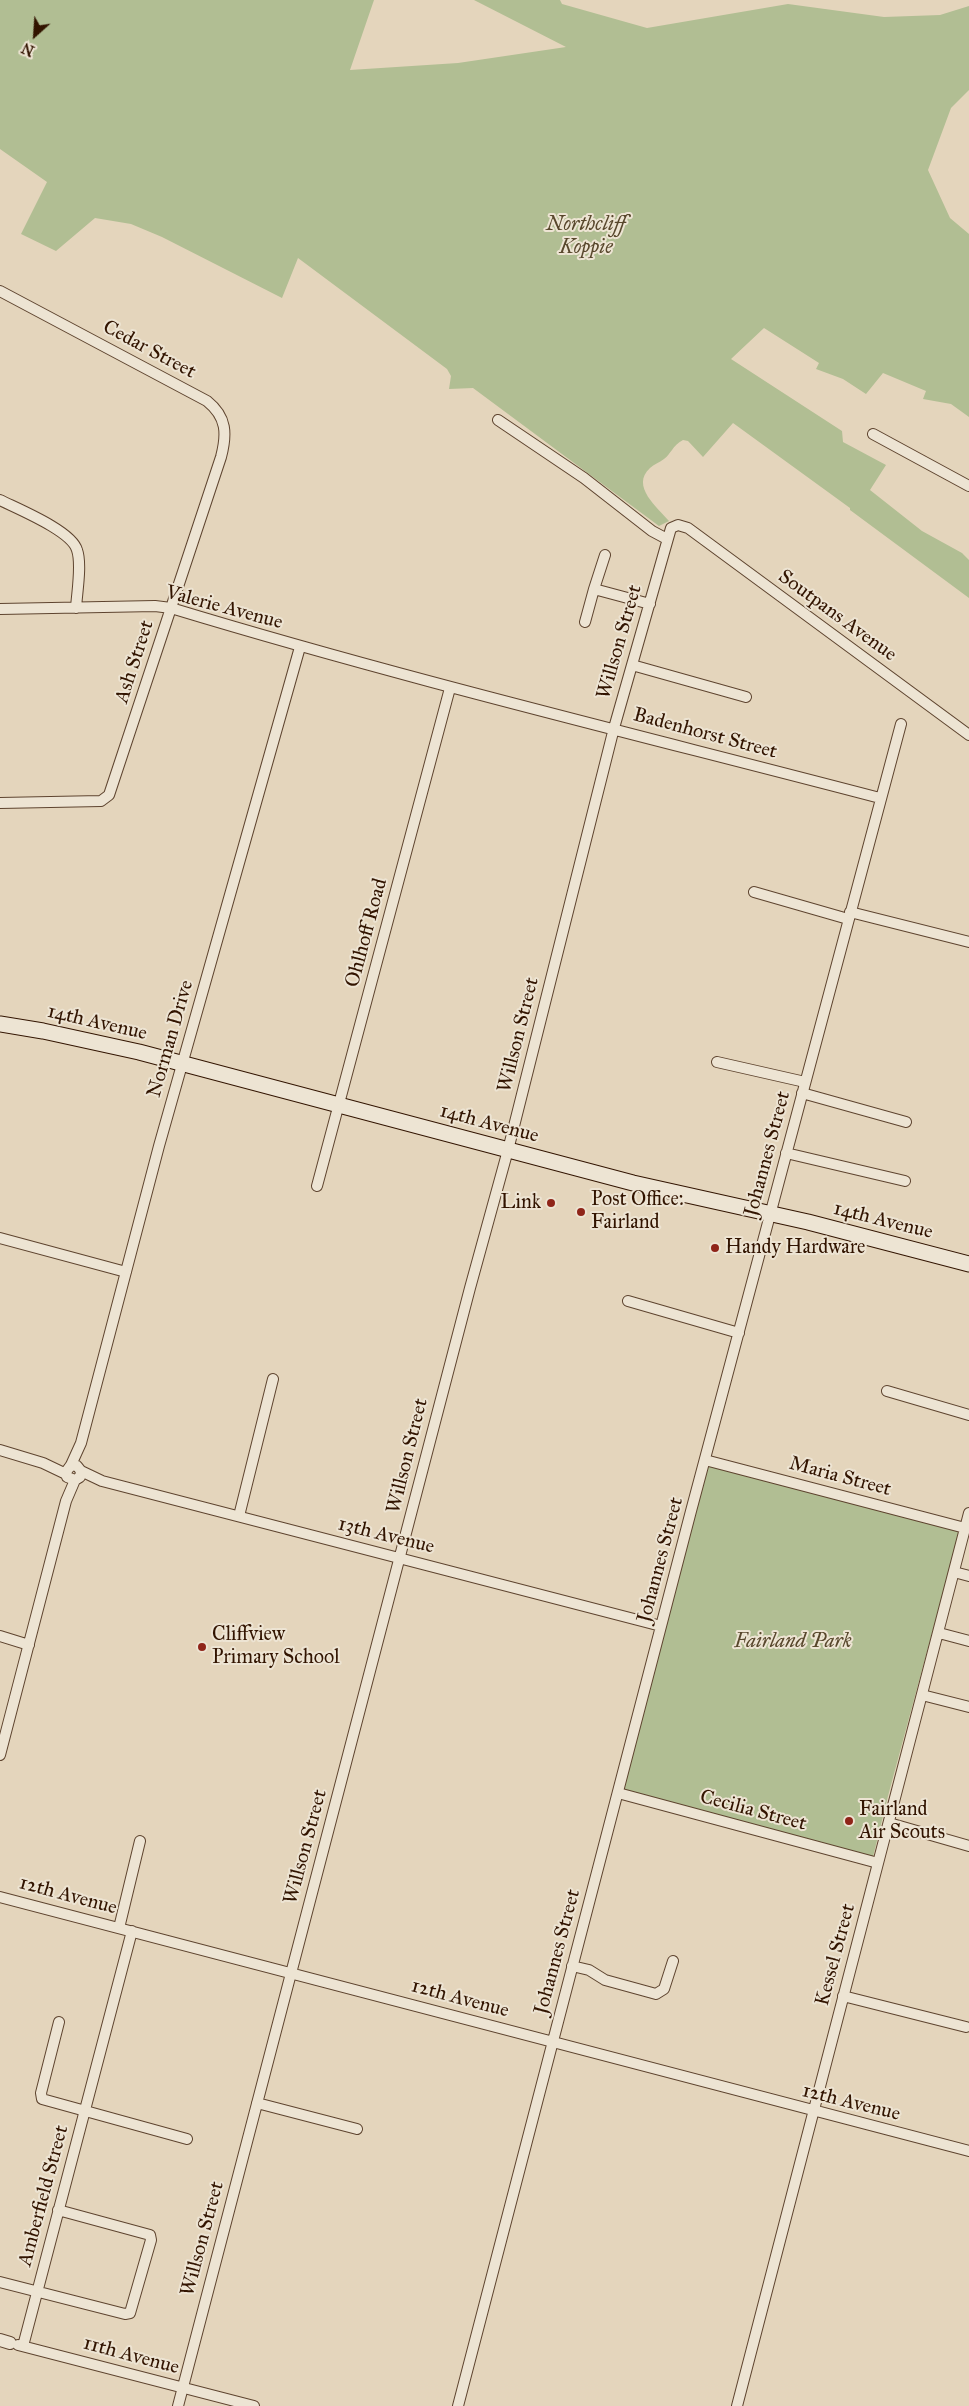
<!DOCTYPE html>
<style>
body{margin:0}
#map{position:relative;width:969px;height:2406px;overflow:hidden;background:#e4d5bc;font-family:"IM FELL Great Primer",serif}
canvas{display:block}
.north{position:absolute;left:10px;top:10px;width:50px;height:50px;-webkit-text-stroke:4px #ede4d3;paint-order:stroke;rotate:206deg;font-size:14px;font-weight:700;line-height:20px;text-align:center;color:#321400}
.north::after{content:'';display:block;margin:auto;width:18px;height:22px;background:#321400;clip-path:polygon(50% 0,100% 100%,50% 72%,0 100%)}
</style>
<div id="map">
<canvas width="969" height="2406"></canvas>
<div class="north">N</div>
</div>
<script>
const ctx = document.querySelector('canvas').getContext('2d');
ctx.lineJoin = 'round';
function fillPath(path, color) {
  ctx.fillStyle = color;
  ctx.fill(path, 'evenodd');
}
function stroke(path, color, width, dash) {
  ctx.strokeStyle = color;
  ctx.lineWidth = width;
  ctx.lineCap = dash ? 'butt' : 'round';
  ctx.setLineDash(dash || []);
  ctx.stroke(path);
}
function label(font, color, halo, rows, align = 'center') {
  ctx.font = font + ' "IM FELL Great Primer",serif';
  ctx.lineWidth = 4;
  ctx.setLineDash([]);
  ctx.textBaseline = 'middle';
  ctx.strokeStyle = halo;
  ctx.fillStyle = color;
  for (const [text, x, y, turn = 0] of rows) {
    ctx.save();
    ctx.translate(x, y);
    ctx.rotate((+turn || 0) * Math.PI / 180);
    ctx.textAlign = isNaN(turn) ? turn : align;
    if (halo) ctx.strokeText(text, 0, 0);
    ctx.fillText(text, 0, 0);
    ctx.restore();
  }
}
const green = new Path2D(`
 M 0,0 L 374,0 L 350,70 L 458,63 L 566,47 L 474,0 L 560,0 L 562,4 L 647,28 L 788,4 L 884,17 L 940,15 L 969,6 L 969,90 L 951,108 L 928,170 L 950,218 L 969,234 L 969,417 L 951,404 L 923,399 L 926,391 L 883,373 L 866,394 L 843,379 L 816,369 L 819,363 L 764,328 L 731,359 L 842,431 L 843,442 L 886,465 L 870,490 L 922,531 L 962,553 L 969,560 L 969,598 L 850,510 L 850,508 L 733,423 L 703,457 L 688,441 L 683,440 C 672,446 671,454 664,459 C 659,463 654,464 650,468 C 630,486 658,508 669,521 L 659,526 L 473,388 L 449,389 L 451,376 L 447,369 L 298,258 L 282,298 L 162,237 L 131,224 L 95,218 L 56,251 L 21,234 L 47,182 L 0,149 Z
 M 704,1462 L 960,1529 L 888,1796 L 872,1861 L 618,1789 Z`);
const minor = new Path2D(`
 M 0,291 L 207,401 C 227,417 227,434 221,457 L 109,795 L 101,801 L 0,803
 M 498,420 L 584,478 L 652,531 L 667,539
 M 873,434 L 969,486
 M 0,500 C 18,509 72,531 77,550 C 82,564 77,592 76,608
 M 605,555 L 594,589 L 650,604
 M 0,609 L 155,606 L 171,608 C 405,679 643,736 880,798
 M 585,622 L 594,589
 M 632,665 L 746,697
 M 754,892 L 848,919
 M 850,912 L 969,942
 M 717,1062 L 805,1082
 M 802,1093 L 906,1122
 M 786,1153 L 905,1181
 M 317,1186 L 450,688
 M 0,1238 L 126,1272
 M 628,1301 L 739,1333
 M 887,1391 L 969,1415
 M 0,1450 L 43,1463 L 66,1474
 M 705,1460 L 965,1528
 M 71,1465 L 77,1466 L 81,1471 L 80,1477 L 75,1480 L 67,1477 L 66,1472 L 71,1465 L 81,1443 L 159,1146 L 300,647
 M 81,1471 L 102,1481 L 661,1626
 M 239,1516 L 273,1379
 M 954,1572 L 969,1576
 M 939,1633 L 969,1641
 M 0,1636 L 29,1645
 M 922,1695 L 969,1707
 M 0,1755 L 66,1501 L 75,1480
 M 618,1793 L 878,1863
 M 889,1823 L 969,1846
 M 0,1897 L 969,2151
 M 119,1928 L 140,1841
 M 572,1966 L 589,1970 L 605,1980 L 656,1994 L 664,1989 L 673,1961
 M 843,1996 L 966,2027
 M 59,2022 L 41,2093 L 42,2099 L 187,2139
 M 257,2103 L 357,2129
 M 0,2282 L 125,2314 L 130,2313 L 151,2240 L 150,2235 L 58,2210
 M 18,2345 L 254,2406
 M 23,2346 L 132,1931
 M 178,2406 L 470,1288 L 508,1150 L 614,728 L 671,528 L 678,525 L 688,528 L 969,735
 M 458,2406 L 691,1511 L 901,724
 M 737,2406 L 969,1513`);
const tertiary = new Path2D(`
 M 0,2340 L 10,2343`);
const secondary = new Path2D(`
 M 0,1024 L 43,1031 L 139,1052 L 633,1183 L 808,1222 L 969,1264`);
const markers = [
 [551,1203,5,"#8f2418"],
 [581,1212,5,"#8f2418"],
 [715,1248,5,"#8f2418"],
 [202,1647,5,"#8f2418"],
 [849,1821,5,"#8f2418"]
];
const parkNames = [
 ["Northcliff",586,225],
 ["Koppie",586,248],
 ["Fairland Park",793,1642]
];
const streetNames = [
 ["Cedar Street",149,350,28],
 ["Valerie Avenue",224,608,15],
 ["Soutpans Avenue",837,616,36],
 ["Willson Street",620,642,-74],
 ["Ash Street",135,662,-72],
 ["Badenhorst Street",705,734,15],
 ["Ohlhoff Road",367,933,-75],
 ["14th Avenue",97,1023,13],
 ["Willson Street",519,1035,-76],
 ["Norman Drive",171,1039,-74],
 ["14th Avenue",489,1124,15],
 ["Johannes Street",768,1154,-75],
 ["14th Avenue",883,1221,14],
 ["Willson Street",408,1456,-76],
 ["Maria Street",840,1477,15],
 ["13th Avenue",386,1536,14],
 ["Johannes Street",661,1560,-75],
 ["Cecilia Street",753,1811,15],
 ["Willson Street",306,1847,-75],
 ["12th Avenue",68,1896,15],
 ["Johannes Street",558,1952,-75],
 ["Kessel Street",836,1955,-75],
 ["12th Avenue",460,1999,15],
 ["12th Avenue",851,2103,14],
 ["Amberfield Street",44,2196,-75],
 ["Willson Street",203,2239,-75],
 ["11th Avenue",131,2356,15]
];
const poiNames = [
 ["Post Office:",591,1200],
 ["Fairland",591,1223],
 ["Link",541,1203,"right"],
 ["Handy Hardware",725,1248],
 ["Cliffview",212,1635],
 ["Primary School",212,1658],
 ["Fairland",859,1810],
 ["Air Scouts",859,1833]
];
fillPath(green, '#b1be93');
stroke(minor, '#5e442f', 12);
stroke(tertiary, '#5e442f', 14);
stroke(secondary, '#321400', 17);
stroke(minor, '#ede4d3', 10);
stroke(tertiary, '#ede4d3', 12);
stroke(secondary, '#ede4d3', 15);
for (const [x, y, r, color] of markers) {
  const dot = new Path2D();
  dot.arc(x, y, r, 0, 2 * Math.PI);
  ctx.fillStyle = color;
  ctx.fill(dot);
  stroke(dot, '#ede4d3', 2);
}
label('italic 20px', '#58472c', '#ede4d3', parkNames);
label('20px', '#321400', '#ede4d3', streetNames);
label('20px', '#321400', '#ede4d3', poiNames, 'left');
</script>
